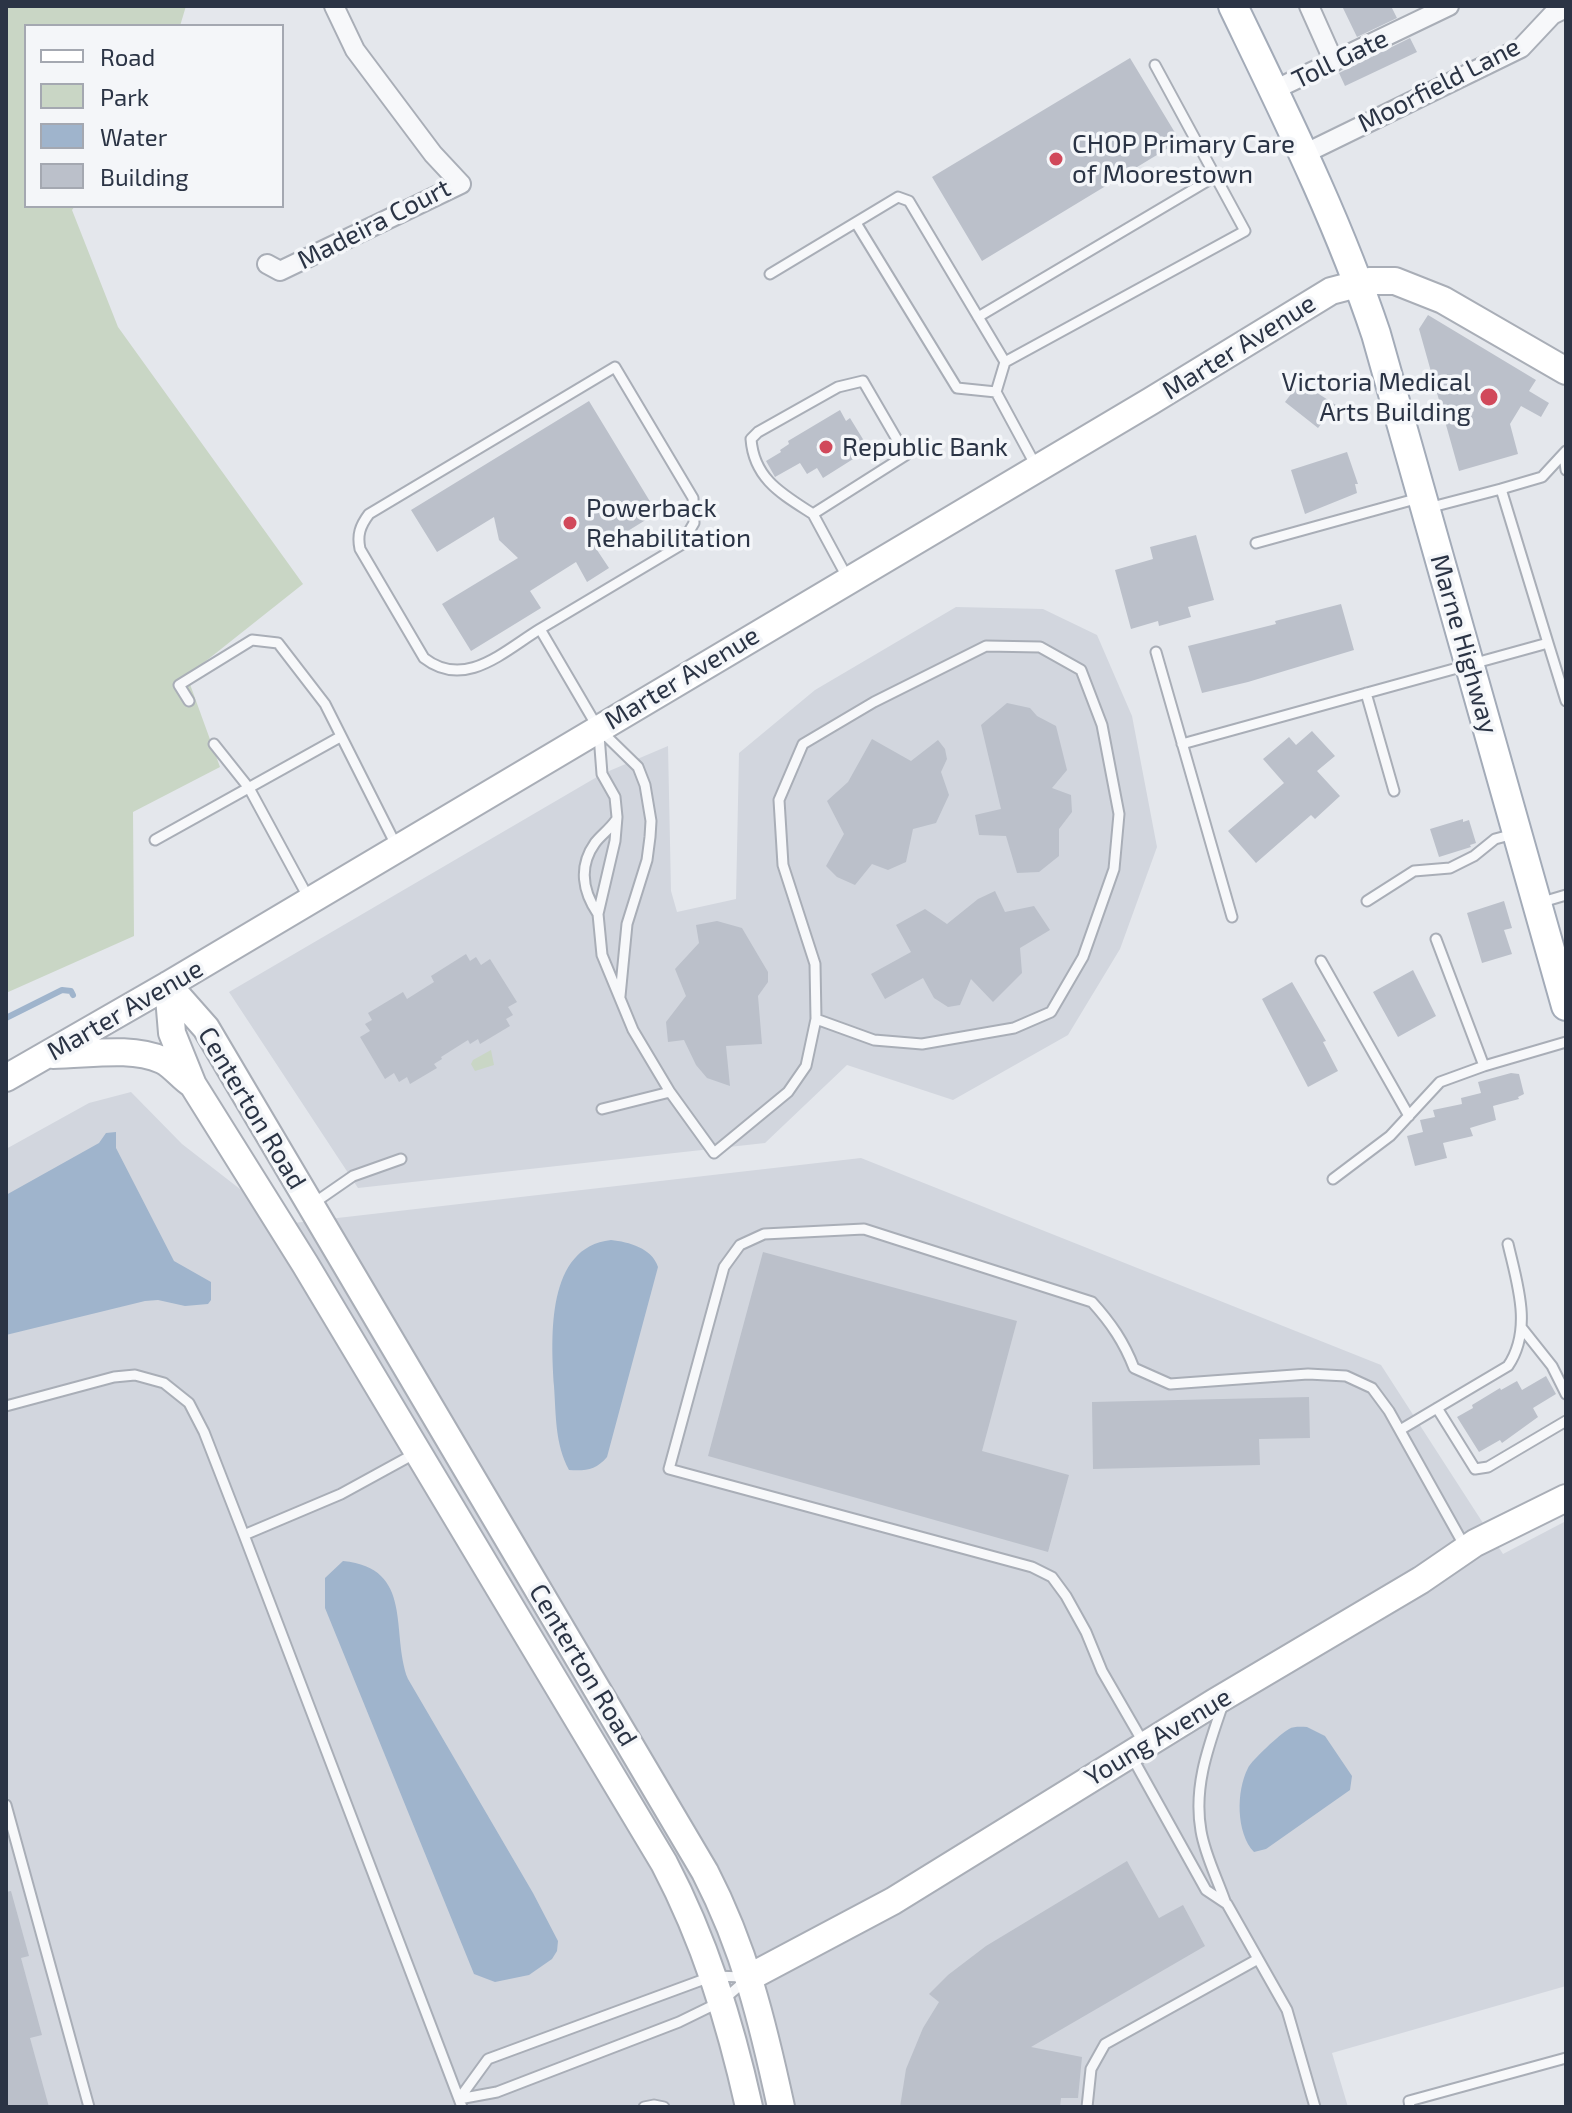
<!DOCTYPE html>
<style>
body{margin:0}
#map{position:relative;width:1572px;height:2113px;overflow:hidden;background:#e4e7ec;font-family:"Exo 2",sans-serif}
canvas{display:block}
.frame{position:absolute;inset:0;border:8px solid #2b3445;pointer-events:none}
.legend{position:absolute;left:24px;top:24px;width:260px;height:184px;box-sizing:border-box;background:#f4f6f9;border:2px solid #a4a8b1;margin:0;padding:10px 14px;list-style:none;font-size:24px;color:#2b3445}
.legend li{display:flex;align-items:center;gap:16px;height:40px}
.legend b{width:40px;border:2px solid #a4a8b1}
</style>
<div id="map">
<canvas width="1572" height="2113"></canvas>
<div class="frame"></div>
<ul class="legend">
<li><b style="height:10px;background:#fff"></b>Road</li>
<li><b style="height:22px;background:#c9d6c5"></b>Park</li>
<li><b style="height:22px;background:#9fb4cc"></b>Water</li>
<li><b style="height:22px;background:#bbc0ca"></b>Building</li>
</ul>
</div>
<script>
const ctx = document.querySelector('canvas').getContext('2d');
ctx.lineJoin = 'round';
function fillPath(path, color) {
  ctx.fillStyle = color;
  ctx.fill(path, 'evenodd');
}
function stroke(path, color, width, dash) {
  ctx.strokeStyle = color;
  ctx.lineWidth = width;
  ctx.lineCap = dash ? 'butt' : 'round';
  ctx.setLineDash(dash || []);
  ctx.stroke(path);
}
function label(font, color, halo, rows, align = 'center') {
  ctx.font = font + ' "Exo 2",sans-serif';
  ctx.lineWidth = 7;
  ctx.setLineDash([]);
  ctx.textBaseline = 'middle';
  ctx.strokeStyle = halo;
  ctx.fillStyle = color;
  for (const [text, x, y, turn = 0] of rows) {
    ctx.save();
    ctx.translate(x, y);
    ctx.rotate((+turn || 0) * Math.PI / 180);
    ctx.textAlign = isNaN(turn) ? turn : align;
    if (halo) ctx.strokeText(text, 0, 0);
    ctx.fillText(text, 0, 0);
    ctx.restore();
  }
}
const built = new Path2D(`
 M 956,607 L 1043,609 L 1097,635 L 1132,716 L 1157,847 L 1120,949 L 1068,1035 L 953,1100 L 847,1065 L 765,1143 L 358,1188 L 229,992 L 602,774 L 668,746 L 671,891 L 677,912 L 736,899 L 739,753 L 815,690 Z
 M 131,1092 L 182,1144 L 285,1224 L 861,1158 L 1381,1365 L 1503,1554 L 1566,1521 L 1566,1986 L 1332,2053 L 1348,2107 L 6,2107 L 6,1149 L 89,1103 Z`);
const green = new Path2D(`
 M 6,6 L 186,6 L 180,26 L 26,26 L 26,206 L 75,206 L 72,210 L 118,327 L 303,584 L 187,676 L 220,767 L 133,812 L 134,936 L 6,993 Z
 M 491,1050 L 494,1065 L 475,1071 L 471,1064 L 473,1060 Z`);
const water = new Path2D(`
 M 116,1132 L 116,1148 L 174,1261 L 211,1282 L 211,1300 L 208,1304 L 185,1306 L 158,1300 L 145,1301 L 6,1335 L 6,1195 L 99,1143 L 106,1133 Z
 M 611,1240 C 629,1242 652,1248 658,1267 L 607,1457 C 596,1470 586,1471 569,1470 C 555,1444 556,1415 554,1386 C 551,1337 546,1247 611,1240 Z
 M 343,1561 C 415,1568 390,1633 408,1679 L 533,1893 L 558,1941 L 557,1951 L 552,1959 L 529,1975 L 495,1982 L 474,1974 L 325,1608 L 325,1578 Z
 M 1307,1727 L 1325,1736 L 1352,1776 L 1350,1790 L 1266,1849 L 1254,1852 C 1236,1833 1236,1791 1248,1768 C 1252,1760 1280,1734 1289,1729 C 1294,1726 1302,1727 1307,1727 Z`);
const stream = new Path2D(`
 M 6,1018 L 62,990 L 71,991 L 73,995`);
const building = new Path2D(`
 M 1342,6 L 1391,6 L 1397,18 L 1357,37 Z
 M 1410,38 L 1417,52 L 1345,86 L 1339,73 Z
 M 1130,58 L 1180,141 L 982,261 L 932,177 Z
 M 1428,315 L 1536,380 L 1529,391 L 1549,403 L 1541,417 L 1521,406 L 1510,424 L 1518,454 L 1459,471 L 1419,329 Z
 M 1300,382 L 1336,405 L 1318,428 L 1285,402 Z
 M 589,401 L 657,513 L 597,550 L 609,568 L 587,582 L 576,562 L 530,591 L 541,608 L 471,651 L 442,604 L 518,558 L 499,540 L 494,517 L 437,552 L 411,510 Z
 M 840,410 L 846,421 L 850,418 L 869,449 L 823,478 L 817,468 L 807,474 L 800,463 L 775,477 L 766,461 L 781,452 L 780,450 L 789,444 L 788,441 Z
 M 1347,452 L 1358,484 L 1355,484 L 1357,493 L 1305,514 L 1291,470 Z
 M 1196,535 L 1214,600 L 1188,607 L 1191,617 L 1159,626 L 1158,621 L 1131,629 L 1115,570 L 1153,559 L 1150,547 Z
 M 1341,604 L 1354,650 L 1248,682 L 1202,693 L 1188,646 L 1276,624 L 1275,621 Z
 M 1007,703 L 1030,708 L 1037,716 L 1056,726 L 1067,770 L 1052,788 L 1071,795 L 1072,812 L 1059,829 L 1059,856 L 1039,872 L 1017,873 L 1006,836 L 979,835 L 975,815 L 1001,809 L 981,725 Z
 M 1312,731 L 1335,756 L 1317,771 L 1340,796 L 1315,819 L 1311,815 L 1256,863 L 1228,831 L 1284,783 L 1263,759 L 1289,737 L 1296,745 Z
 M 872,739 L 911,761 L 938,740 L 945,749 L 947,759 L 941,772 L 949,795 L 936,823 L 913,829 L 906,862 L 888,870 L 872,864 L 855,885 L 837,877 L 826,866 L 844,834 L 827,801 L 848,782 Z
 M 1463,819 L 1463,822 L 1469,820 L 1476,843 L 1470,845 L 1471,847 L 1439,857 L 1430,829 Z
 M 995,891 L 1005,912 L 1034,906 L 1050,930 L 1020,948 L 1022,973 L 993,1002 L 971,979 L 960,1005 L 948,1007 L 934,998 L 923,978 L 885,999 L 871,974 L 911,952 L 896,925 L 925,909 L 947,924 L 978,899 Z
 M 1504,901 L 1512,928 L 1504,930 L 1512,954 L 1482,963 L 1467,913 Z
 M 717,921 L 742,928 L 768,972 L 768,982 L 758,996 L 762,1044 L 726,1046 L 730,1086 L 707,1078 L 696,1065 L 684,1040 L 668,1042 L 666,1022 L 686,996 L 675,969 L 699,943 L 696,925 Z
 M 466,954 L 470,961 L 476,957 L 481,965 L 490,959 L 517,1002 L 508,1007 L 513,1015 L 506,1019 L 510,1026 L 480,1044 L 478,1039 L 470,1044 L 468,1040 L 441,1057 L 442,1059 L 434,1064 L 437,1068 L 410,1084 L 407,1077 L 399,1082 L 394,1073 L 385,1079 L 360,1037 L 370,1031 L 365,1024 L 372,1020 L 368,1013 L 403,992 L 407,999 L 434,982 L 431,976 Z
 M 1413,970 L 1436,1016 L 1398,1037 L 1373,992 Z
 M 1292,982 L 1326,1041 L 1323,1042 L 1338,1071 L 1308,1087 L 1262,999 Z
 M 1511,1073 L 1519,1074 L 1524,1094 L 1518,1097 L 1519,1099 L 1493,1106 L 1496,1120 L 1470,1128 L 1473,1136 L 1443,1143 L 1447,1158 L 1415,1166 L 1407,1136 L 1423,1132 L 1420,1120 L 1435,1117 L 1433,1110 L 1462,1104 L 1461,1098 L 1481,1093 L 1478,1082 Z
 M 763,1252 L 1017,1321 L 982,1451 L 1069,1475 L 1048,1552 L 708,1456 Z
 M 1546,1376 L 1556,1394 L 1533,1408 L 1538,1417 L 1502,1443 L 1500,1440 L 1479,1452 L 1457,1417 L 1473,1408 L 1472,1405 L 1500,1388 L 1501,1390 L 1517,1381 L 1522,1390 Z
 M 1309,1397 L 1310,1438 L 1259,1439 L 1260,1465 L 1093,1469 L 1092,1402 Z
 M 1127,1861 L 1159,1918 L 1183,1905 L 1205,1946 L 1031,2047 L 1082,2057 L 1078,2098 L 1061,2098 L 1060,2107 L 900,2107 L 906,2069 L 923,2028 L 939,2002 L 929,1994 L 948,1975 L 986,1946 Z
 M 11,1891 L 29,1956 L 21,1958 L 42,2035 L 30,2038 L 49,2107 L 6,2107 L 6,1892 Z`);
const lane = new Path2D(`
 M 856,223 L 957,388 L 996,392
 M 770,274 L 898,197 L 909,201 L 1005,362 L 996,392 L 1036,466
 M 978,317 L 1216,176
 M 1005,362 L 1245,231 L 1155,65
 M 1564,454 L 1566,470
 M 1501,489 L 1542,477 L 1566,451
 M 813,514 C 782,494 754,479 751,439 L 758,432 L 838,387 L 863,381 L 906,455 L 813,514 L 847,577
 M 1256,543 L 1419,498
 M 540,629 L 681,545 L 694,523 L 693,498 L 615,367 L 369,514 C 360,526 357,535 360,549 L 424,658 C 465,690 504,651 540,629 L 598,728 L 638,767 L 645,785 L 651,821 L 650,837 L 647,860 L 627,924 L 620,996
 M 1548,643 L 1566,701
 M 1156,652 L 1232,917
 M 1366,693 L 1394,791
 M 189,701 L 179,685 L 252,640 L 278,643 L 325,704 L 396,845
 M 599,735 L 602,774 L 615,797 L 617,817 L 615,841 L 598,914 L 602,955 L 633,1030 L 670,1092 L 602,1109
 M 214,744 L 249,788 L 308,897
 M 1182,744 L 1548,643 L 1501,489 L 1428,508
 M 155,840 L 340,737
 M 1367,901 L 1414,871 L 1450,868 L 1474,856 L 1495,839 L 1514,834
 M 1539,903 L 1566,895
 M 598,914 C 583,892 578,867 595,843 C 601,835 610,829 616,820
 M 1436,939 L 1484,1066
 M 1321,961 L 1409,1116
 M 670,1092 L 714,1153 L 788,1092 L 806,1066 L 816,1019 L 815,964 L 783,865 L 779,800 L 803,744 L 874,702 L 986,646 L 1040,647 L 1081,670 L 1102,725 L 1119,814 L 1114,869 L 1083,957 L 1051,1012 L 1014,1028 L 922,1044 L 874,1040 L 816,1019
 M 1333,1179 L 1390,1136 L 1440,1082 L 1484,1066 L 1566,1042
 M 314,1203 L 353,1176 L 401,1159
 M 1521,1327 L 1552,1366 L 1566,1394
 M 6,1406 L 114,1377 L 135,1375 L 164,1383 L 189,1403 L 204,1432 L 244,1535 L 462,2107
 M 1437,1408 L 1475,1469 L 1488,1467 L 1566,1421
 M 1400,1430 L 1508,1366 C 1533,1329 1517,1283 1508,1244
 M 244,1535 L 341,1494 L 414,1454
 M 1223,1704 C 1209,1745 1193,1786 1201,1831 C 1205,1855 1217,1878 1225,1901
 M 1143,1742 L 1102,1671 L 1086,1632 L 1066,1596 L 1052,1577 L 1032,1567 L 669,1469 L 724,1267 L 740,1245 L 764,1234 L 864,1229 L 1092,1302 C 1111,1323 1124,1342 1134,1368 L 1170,1384 L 1308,1374 L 1346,1376 L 1372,1388 L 1389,1411 L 1464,1545
 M 1132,1757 L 1206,1890 L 1227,1904 L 1287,2010 L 1315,2107
 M 6,1805 L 89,2107
 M 459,2099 L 488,2059 L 713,1976 L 744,1977
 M 459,2099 L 497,2092 L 679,2022 L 722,2001 L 745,1981
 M 644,2107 L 654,2105 L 664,2107
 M 1087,2107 L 1091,2069 L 1105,2044 L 1258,1959
 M 1410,2107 L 1409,2101 L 1566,2058`);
const street = new Path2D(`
 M 1309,6 L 1334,62
 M 1274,90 L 1449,6
 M 1306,153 L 1521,48 L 1552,15 L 1566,8
 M 267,264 L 280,271 L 461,184 L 433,154 L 355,50 L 334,6`);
const secondary = new Path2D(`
 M 168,985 L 206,1028 L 705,1872 C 745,1949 763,2024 781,2107
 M 168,985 L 172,1033 L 193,1085 L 305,1264 L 664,1863 C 705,1941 730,2022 749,2107
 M 53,1055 C 87,1055 130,1046 162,1060 C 173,1065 182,1078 192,1084
 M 6,1078 L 168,985 L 1151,401 L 1331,291 L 1369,281 L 1395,281 L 1443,300 L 1566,371
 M 750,1977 L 893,1901 L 1215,1702 L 1421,1580 L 1475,1543 L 1566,1498`);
const primary = new Path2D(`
 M 1233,6 C 1285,114 1338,220 1376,334 L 1566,1006`);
const markers = [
 [1056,159,8,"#d1495b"],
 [1489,397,10,"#d1495b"],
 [826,447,8,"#d1495b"],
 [570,523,8,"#d1495b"]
];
const streetNames = [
 ["Toll Gate",1340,59,-26],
 ["Moorfield Lane",1439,85,-27],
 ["Madeira Court",374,224,-27],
 ["Marter Avenue",1239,347,-32],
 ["Marne Highway",1464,644,74],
 ["Marter Avenue",682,678,-31],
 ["Marter Avenue",125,1010,-30],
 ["Centerton Road",252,1108,59],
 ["Centerton Road",583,1665,59],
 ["Young Avenue",1158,1737,-31]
];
const poiNames = [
 ["CHOP Primary Care",1072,144],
 ["of Moorestown",1072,174],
 ["Victoria Medical",1471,382,"right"],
 ["Arts Building",1471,412,"right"],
 ["Republic Bank",842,447],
 ["Powerback",586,508],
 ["Rehabilitation",586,538]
];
fillPath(built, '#d2d6de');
fillPath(green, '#c9d6c5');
fillPath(water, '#9fb4cc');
stroke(stream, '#9fb4cc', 6);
fillPath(building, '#bbc0ca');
stroke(lane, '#a9aeb7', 13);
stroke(street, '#a9aeb7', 22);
stroke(secondary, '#a9aeb7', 30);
stroke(primary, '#a3abb8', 32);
stroke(lane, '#f7f8fa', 9);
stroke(street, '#f7f8fa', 18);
stroke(secondary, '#fff', 26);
stroke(primary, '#fff', 28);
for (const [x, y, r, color] of markers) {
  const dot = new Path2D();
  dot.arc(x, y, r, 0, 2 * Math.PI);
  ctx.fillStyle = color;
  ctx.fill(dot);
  stroke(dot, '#f4f6f9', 3);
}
label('26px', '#2b3445', '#f4f6f9', streetNames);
label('26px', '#2b3445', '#f4f6f9', poiNames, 'left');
</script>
